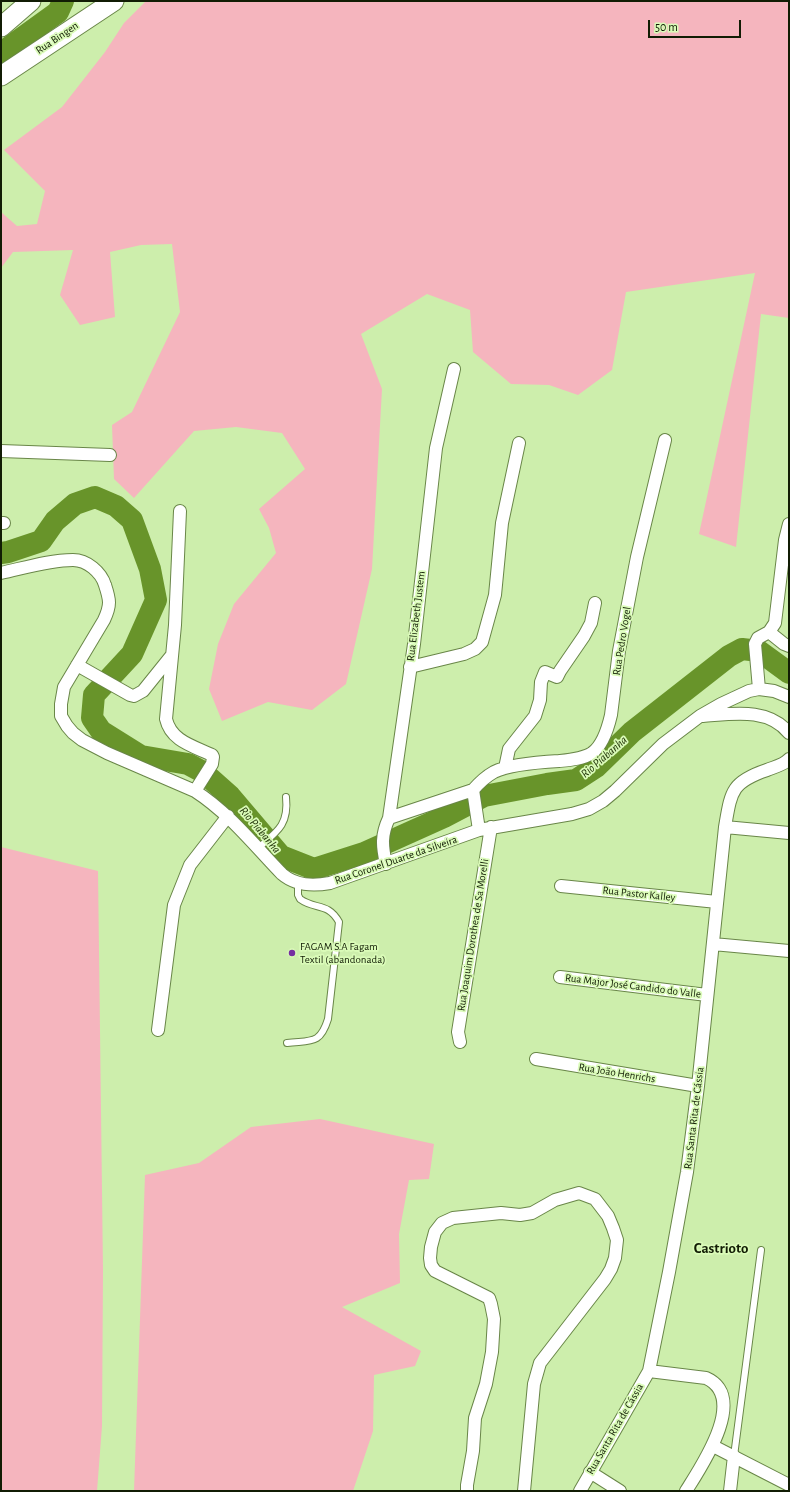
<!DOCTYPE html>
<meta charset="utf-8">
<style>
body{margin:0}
#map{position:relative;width:790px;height:1492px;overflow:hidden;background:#cdeeac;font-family:"Alegreya Sans",sans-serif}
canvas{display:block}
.frame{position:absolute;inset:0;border:2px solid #111c04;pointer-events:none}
.scale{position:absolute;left:648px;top:20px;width:93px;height:18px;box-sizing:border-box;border:2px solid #111c04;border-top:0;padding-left:5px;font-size:12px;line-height:14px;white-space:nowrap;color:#111c04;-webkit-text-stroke:3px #dafbb8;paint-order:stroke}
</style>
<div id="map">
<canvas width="790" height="1492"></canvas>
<div class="frame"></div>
<div class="scale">50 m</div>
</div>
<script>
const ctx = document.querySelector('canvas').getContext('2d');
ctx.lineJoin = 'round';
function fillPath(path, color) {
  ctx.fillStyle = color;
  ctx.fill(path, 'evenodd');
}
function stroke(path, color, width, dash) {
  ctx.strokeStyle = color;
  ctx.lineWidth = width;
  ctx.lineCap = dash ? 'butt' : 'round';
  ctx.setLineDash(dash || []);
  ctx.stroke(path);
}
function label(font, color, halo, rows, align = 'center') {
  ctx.font = font + ' "Alegreya Sans",sans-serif';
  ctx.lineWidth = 3.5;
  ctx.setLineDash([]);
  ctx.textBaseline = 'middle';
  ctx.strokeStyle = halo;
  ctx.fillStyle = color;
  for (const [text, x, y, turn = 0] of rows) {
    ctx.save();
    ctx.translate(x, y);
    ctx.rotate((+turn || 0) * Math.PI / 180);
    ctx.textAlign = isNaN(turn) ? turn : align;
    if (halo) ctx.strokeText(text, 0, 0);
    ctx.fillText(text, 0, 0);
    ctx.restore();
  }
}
const green = new Path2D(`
 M 146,1 L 789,1 L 789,318 L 761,314 L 736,547 L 699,534 L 755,273 L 626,292 L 612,370 L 578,395 L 549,385 L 511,384 L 473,352 L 470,310 L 427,294 L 361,334 L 382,389 L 372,569 L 346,684 L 312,710 L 268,702 L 222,721 L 209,689 L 218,644 L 234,604 L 276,553 L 269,528 L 259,509 L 305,469 L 282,433 L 236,427 L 194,431 L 134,498 L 114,479 L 112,425 L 132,412 L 180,312 L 172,244 L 141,245 L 110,252 L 115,317 L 80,325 L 60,295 L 73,250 L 13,252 L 1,268 L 1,212 L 17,226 L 37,224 L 45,191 L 4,150 L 62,107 L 105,52 L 124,23 Z
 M 1,847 L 98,871 L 103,1271 L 102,1426 L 97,1491 L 1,1491 Z
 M 320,1119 L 434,1144 L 429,1179 L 409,1180 L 399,1234 L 400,1283 L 342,1307 L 421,1351 L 415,1366 L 374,1375 L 373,1431 L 353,1491 L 134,1491 L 145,1175 L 199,1163 L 251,1127 Z`);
const river = new Path2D(`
 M 1,53 L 58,12 L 63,1
 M 1,553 L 8,552 L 41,541 L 55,521 L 75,504 L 95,497 L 116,506 L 132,520 L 150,569 L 156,600 L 132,654 L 94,695 L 92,718 L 101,731 L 141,756 L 188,764 L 203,772 L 230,796 L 281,856 L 314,869 L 364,853 L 444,817 L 484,796 L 547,784 L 576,780 L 596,767 L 632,732 L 729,656 L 742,649 L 759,651 L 789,673`);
const service = new Path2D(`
 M 258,848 C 277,832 289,825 286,797
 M 287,1043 C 311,1040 320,1045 328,1019 L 339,922 C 328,902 315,910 300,899 L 298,895 L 298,883
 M 734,1456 L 761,1250`);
const minor = new Path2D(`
 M 1,451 L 110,455
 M 180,511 L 175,625 L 166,719 C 171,741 193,746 212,755 L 213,757 L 212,764 L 195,791
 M 1,523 L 4,523
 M 1,573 C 24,568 49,560 73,560 C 87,560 101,572 105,585 C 110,600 111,605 104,620 L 64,687 L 61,704 L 61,716 L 67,726 L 73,733 L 82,740 L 107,753 L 195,791 C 229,813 254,845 282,874 C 296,886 313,886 330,883 L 479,830 L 572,814 L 589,809 L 603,801 L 615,791 L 663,744 L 700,716 L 721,704 L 749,691 L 759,689 L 774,691 L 789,697
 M 769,632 L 784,644 L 789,646
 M 77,665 L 130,695 L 134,696 L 143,691 L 172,655
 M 410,667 L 464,654 L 475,649 L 482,642 L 495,595 L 502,523 L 519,443
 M 759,689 L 755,644 L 758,638 L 769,632 L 775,623 L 785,540 L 789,524
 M 703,716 C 732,714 768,707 789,733
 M 505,768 L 509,749 L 535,716 L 540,700 L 541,682 L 545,672 L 557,677 L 560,671 L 584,636 L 591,623 L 595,603
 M 473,790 L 479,830
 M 389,818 L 473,790 C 479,783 485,777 494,772 C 510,764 541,762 559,761 C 570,760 583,759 592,753 C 603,745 608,728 611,715 L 619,651 L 637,557 L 665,440
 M 725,827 L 789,833
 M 386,864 C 382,846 381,835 389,818 L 414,644 L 436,448 L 454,369
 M 561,886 L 717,902
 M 713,944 L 789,951
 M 560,977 L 707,995
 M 158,1030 L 174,905 L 190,865 L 228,816
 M 460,1042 L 458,1032 L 491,827
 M 536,1059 L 698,1086
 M 649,1371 L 706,1378 C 749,1397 701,1467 686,1491
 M 713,1446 L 789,1485
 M 590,1472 L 620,1491
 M 467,1491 L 467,1485 L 473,1451 L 475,1418 L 486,1384 L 492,1352 L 494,1319 L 491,1304 L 489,1298 L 435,1271 L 431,1265 L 430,1258 L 431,1247 L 435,1232 L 442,1223 L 453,1218 L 501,1213 L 520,1215 L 532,1213 L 555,1200 L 579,1193 L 595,1199 L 608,1216 L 613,1228 L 617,1240 L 615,1258 L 611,1269 L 605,1279 L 581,1310 L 540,1363 L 534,1384 L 524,1491
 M 580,1491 L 649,1371 L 669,1272 L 687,1172 L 698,1086 L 725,827 C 731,792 731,782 767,770 C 774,767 784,765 789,759
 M 730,1491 L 734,1456`);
const primary = new Path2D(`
 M 1,27 L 31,1
 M 1,76 L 114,1`);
const markers = [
 [292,953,4,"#752ea1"]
];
const streetNames = [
 ["Rua Bingen",57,38,-34],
 ["Rua Elizabeth Justem",416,616,-83],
 ["Rua Pedro Vogel",622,641,-81],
 ["Rua Coronel Duarte da Silveira",396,860,-19],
 ["Rua Pastor Kalley",639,894,6],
 ["Rua Joaquim Dorothea de Sa Morelli",473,935,-81],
 ["Rua Major José Candido do Valle",633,986,7],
 ["Rua João Henrichs",617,1073,9],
 ["Rua Santa Rita de Cássia",694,1118,-83],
 ["Rua Santa Rita de Cássia",615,1429,-60]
];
const poiNames = [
 ["FAGAM S.A Fagam",300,947],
 ["Textil (abandonada)",300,960]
];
const waterNames = [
 ["Rio Piabanha",604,757,-41],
 ["Rio Piabanha",260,830,50]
];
const districtNames = [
 ["Castrioto",721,1248]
];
fillPath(green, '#f5b5be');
stroke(river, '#68942a', 22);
stroke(service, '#698648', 8);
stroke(minor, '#698648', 14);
stroke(primary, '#698648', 21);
stroke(service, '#fff', 6);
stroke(minor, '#fff', 12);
stroke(primary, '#fff', 19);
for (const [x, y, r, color] of markers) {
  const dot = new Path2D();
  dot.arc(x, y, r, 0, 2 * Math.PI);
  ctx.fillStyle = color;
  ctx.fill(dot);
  stroke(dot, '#dafbb8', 1.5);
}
label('11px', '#111c04', '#dafbb8', streetNames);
label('11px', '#111c04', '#dafbb8', poiNames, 'left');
label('italic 12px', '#203207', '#dafbb8', waterNames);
label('bold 15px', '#111c04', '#dafbb8', districtNames);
</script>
